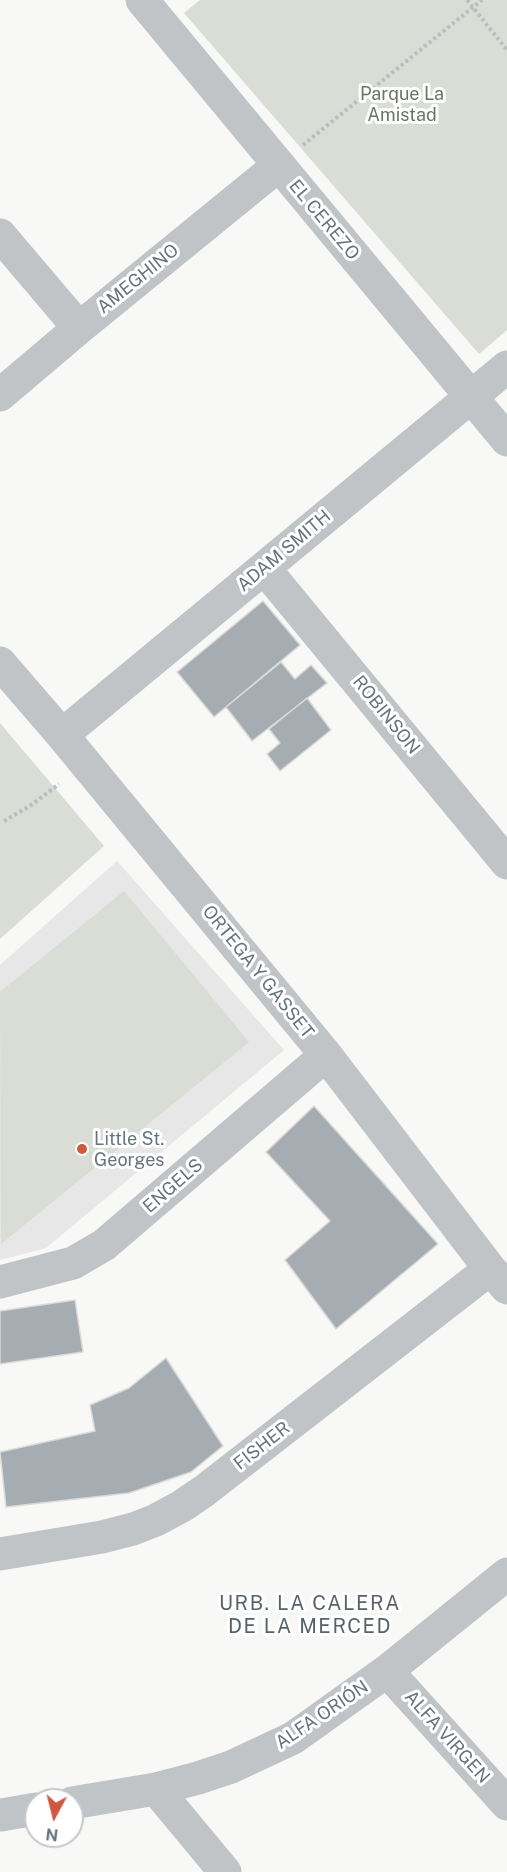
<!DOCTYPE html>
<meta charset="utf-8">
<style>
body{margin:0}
#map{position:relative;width:507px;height:1872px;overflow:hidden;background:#f8f8f6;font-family:"Public Sans",sans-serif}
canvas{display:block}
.north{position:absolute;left:24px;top:1788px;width:60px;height:60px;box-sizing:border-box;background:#fff;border:2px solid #c2c8cb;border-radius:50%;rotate:187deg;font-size:16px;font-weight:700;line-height:24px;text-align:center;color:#66757d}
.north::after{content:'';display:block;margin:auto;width:21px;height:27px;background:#ce5840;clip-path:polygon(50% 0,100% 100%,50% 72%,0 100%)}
</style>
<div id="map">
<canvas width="507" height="1872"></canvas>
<div class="north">N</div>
</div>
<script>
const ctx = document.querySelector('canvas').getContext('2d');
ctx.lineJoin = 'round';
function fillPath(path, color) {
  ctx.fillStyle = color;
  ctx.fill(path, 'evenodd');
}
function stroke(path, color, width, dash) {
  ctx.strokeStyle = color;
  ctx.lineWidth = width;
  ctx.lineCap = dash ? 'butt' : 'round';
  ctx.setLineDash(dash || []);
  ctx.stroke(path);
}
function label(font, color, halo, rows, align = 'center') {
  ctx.font = font + ' "Public Sans",sans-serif';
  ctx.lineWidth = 6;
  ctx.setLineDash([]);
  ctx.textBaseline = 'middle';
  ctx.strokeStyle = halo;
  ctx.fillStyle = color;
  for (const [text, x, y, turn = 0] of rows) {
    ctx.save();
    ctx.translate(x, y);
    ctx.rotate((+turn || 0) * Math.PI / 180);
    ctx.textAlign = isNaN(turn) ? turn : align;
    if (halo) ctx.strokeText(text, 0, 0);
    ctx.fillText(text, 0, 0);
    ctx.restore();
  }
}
const built = new Path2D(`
 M 117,861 L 284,1050 L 46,1248 L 0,1260 L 0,965 Z`);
const green = new Path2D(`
 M 200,0 L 507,0 L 507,330 L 479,354 L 184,13 Z
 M 0,723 L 104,846 L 0,939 Z
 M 124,891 L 249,1042 L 1,1244 L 0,992 Z`);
const building = new Path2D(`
 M 263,601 L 300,645 L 214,717 L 177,672 Z
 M 281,662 L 295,679 L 311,665 L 327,683 L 252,741 L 226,707 Z
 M 307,698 L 331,730 L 280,771 L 267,754 L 280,743 L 269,729 Z
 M 314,1106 L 438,1244 L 336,1329 L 285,1260 L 330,1221 L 266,1152 Z
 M 75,1300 L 83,1352 L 0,1364 L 0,1311 Z
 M 166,1358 L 223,1446 L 191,1472 L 129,1493 L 6,1507 L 0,1452 L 95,1431 L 90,1405 L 129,1388 Z`);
const path = new Path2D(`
 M 467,0 L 507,50
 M 303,145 L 482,0
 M 4,821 L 30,806 L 59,784`);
const minor = new Path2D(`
 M 142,0 L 507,440
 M 0,235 L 79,328
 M 0,395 L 79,328 L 279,165
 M 264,568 L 507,863
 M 0,663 L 62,735 L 326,1055 L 490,1269 L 507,1288
 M 62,735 L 507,367
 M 0,1282 L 73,1263 L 104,1245 L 326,1055
 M 0,1554 L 102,1537 L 133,1529 L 156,1520 L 182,1506 L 204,1491 L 490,1269
 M 387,1671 L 507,1804
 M 156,1789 L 225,1872
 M 72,1803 L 156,1789 L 198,1778 L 231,1767 L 293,1738 L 387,1671 L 507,1574
 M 1,1815 L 36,1809`);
const markers = [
 [82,1149,6,"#ce5840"]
];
const parkNames = [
 ["Parque La",402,94],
 ["Amistad",402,115]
];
const streetNames = [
 ["EL CEREZO",324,220,50],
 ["AMEGHINO",138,279,-39],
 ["ADAM SMITH",284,551,-40],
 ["ROBINSON",386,715,51],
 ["ORTEGA Y GASSET",258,972,51],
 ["ENGELS",173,1186,-41],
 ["FISHER",262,1446,-38],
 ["ALFA ORIÓN",322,1715,-34],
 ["ALFA VIRGEN",447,1737,48]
];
const poiNames = [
 ["Little St.",94,1139],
 ["Georges",94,1160]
];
const neighbourhoodNames = [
 ["URB. LA CALERA",310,1604],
 ["DE LA MERCED",310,1627]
];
fillPath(built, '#e6e7e6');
fillPath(green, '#d9ddd6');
fillPath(building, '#a6adb2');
stroke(building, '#dadad8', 1.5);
stroke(path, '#babdbf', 4, [3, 3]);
stroke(minor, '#c0c4c7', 33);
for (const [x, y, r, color] of markers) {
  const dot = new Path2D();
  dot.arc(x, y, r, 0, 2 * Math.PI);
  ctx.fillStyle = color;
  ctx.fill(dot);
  stroke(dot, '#fff', 2);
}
label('18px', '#697665', '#fff', parkNames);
label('18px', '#66757d', '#fff', streetNames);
label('18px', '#66757d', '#fff', poiNames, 'left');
ctx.letterSpacing = '1.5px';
label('20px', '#586369', '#fff', neighbourhoodNames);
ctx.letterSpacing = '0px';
</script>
